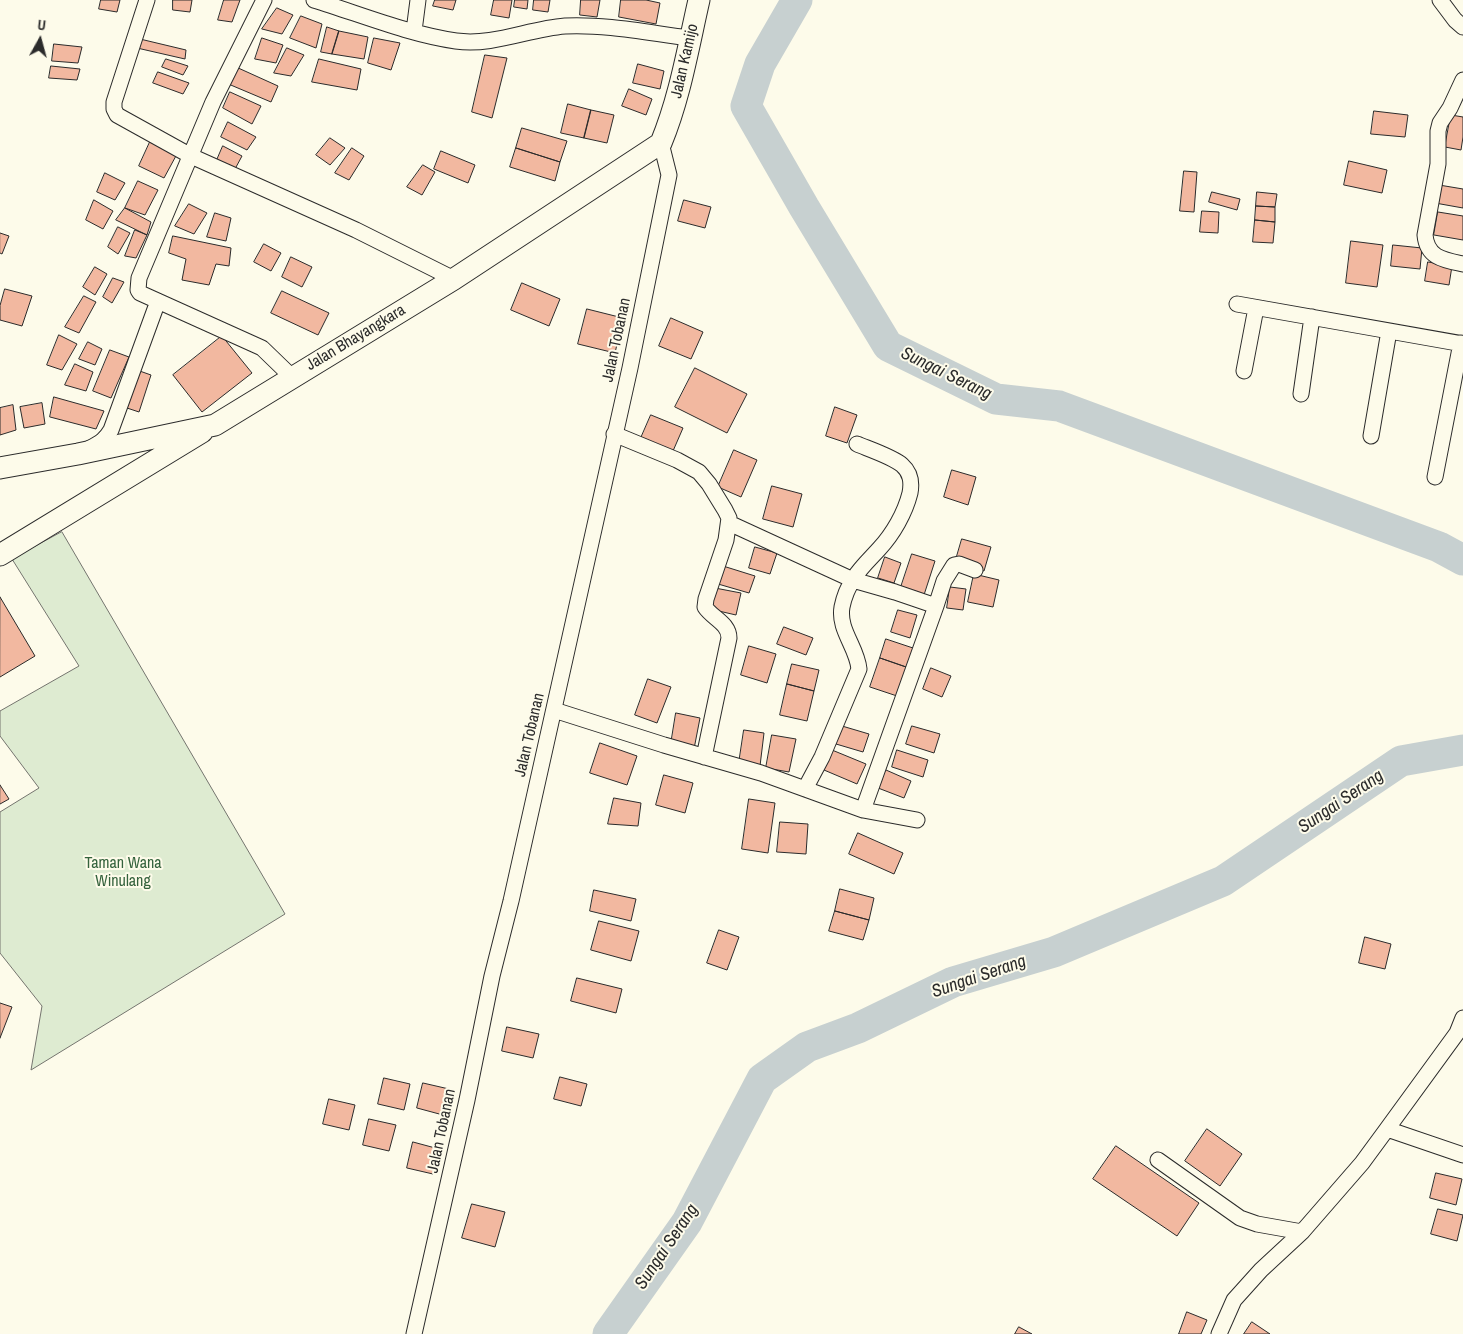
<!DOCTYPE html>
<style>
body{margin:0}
#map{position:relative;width:1463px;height:1334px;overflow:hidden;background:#fdfbea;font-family:"Archivo Narrow",sans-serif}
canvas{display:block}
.north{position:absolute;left:15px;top:15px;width:50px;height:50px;-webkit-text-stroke:4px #fdfbea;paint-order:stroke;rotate:7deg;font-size:14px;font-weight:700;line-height:20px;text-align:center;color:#2b2b2b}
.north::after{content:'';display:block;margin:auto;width:18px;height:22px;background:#2b2b2b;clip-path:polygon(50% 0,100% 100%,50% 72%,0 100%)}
</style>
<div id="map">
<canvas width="1463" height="1334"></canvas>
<div class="north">U</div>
</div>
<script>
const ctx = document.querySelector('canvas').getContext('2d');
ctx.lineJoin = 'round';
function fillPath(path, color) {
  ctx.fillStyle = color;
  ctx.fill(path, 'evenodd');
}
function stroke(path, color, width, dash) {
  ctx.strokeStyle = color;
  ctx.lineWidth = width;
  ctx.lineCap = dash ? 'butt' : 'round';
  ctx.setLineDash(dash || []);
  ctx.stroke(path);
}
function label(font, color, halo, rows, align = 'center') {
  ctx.font = font + ' "Archivo Narrow",sans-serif';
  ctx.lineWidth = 4;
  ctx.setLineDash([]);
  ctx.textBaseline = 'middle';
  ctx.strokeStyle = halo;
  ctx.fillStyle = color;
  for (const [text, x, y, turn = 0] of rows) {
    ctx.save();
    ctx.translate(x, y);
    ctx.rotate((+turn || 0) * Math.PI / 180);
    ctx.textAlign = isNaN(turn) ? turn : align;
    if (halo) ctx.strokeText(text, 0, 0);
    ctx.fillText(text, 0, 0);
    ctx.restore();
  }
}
const green = new Path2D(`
 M 62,532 L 285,914 L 31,1070 L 42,1006 L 0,953 L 0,812 L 39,788 L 0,736 L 0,711 L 79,666 L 12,559 Z`);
const river = new Path2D(`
 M 797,0 L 760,64 L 746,106 L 804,207 L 888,346 L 996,399 L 1059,406 L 1439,547 L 1463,560
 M 608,1334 L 687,1222 L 762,1079 L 807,1047 L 858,1028 L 953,982 L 1054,952 L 1223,881 L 1401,761 L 1463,750`);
const building = new Path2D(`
 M 101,0 L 120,0 L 117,12 L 99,9 Z
 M 173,0 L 192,0 L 190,12 L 173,10 Z
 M 224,0 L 240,0 L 232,22 L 218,20 Z
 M 435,0 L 456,0 L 453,10 L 433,6 Z
 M 494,0 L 512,0 L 509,18 L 491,15 Z
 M 515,0 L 528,0 L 527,9 L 514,7 Z
 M 534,0 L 550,0 L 548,12 L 533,10 Z
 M 581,0 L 600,0 L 597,17 L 580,15 Z
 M 621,0 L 646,0 L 660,3 L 656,24 L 619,17 Z
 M 277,8 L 293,15 L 282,34 L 262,29 Z
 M 301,16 L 322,24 L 316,48 L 290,38 Z
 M 327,27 L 339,31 L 332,54 L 321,52 Z
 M 339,31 L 368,37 L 364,59 L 332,54 Z
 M 262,38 L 283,45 L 276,63 L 255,59 Z
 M 374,38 L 400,43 L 391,70 L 368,63 Z
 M 140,39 L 186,50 L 185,59 L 137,48 Z
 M 54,44 L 82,47 L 78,63 L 52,61 Z
 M 287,48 L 304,55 L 291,76 L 274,73 Z
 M 485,55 L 507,58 L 492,118 L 472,112 Z
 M 166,59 L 188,66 L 183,75 L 162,67 Z
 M 319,59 L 361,69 L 357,90 L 312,82 Z
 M 638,64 L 664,71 L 660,89 L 633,83 Z
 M 51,66 L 80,69 L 77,80 L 49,78 Z
 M 236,67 L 278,86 L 271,102 L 226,83 Z
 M 158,72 L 189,83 L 183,94 L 153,83 Z
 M 629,89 L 652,99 L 646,115 L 622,106 Z
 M 230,92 L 261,106 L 252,124 L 223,108 Z
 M 568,104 L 591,110 L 584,138 L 561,133 Z
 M 591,110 L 614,115 L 607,143 L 584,138 Z
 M 1374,111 L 1408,115 L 1405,137 L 1371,134 Z
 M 1451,115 L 1463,117 L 1463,137 L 1461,150 L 1445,147 Z
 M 228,122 L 256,137 L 247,150 L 221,137 Z
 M 522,128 L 567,141 L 560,162 L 516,148 Z
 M 330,138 L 345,148 L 330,165 L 316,155 Z
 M 150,142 L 177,154 L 164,178 L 139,166 Z
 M 223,146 L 242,156 L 235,169 L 217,160 Z
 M 352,148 L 364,156 L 349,180 L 335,173 Z
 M 516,148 L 560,162 L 555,181 L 510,167 Z
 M 441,151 L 475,165 L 468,183 L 434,169 Z
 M 1349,161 L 1387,170 L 1382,193 L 1344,185 Z
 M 423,165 L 435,172 L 422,195 L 407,187 Z
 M 1184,171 L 1197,172 L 1194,212 L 1180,211 Z
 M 105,173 L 125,183 L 115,200 L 97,192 Z
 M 138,181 L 158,190 L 145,215 L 125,208 Z
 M 1439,185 L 1463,189 L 1463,208 L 1435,203 Z
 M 1212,192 L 1240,199 L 1237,210 L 1209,202 Z
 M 1257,192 L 1277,194 L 1275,207 L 1256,206 Z
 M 94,200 L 113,211 L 103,229 L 86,220 Z
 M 684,200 L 711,207 L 705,228 L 678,221 Z
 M 189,204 L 207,213 L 194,234 L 175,226 Z
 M 1256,206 L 1275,207 L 1275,222 L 1255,220 Z
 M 125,208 L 151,222 L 147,235 L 116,220 Z
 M 1202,211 L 1219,212 L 1218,233 L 1200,232 Z
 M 1438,212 L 1463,216 L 1463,240 L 1434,235 Z
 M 215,213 L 231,218 L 226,241 L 207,237 Z
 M 1255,220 L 1275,222 L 1273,243 L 1253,242 Z
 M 118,227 L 130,233 L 118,254 L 108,247 Z
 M 135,230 L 147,235 L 136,258 L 125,256 Z
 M 0,233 L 9,236 L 2,254 L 0,253 Z
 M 173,236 L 231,248 L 229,266 L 216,264 L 209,285 L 182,280 L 186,259 L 169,253 Z
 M 1351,241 L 1383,245 L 1377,287 L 1346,283 Z
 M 264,244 L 281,253 L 271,271 L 254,262 Z
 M 1393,245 L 1422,248 L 1420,269 L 1391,266 Z
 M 291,257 L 312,267 L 302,287 L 282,277 Z
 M 1428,262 L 1452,266 L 1449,285 L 1425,281 Z
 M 95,267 L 107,274 L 95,295 L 83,287 Z
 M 113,278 L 124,282 L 112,303 L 103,297 Z
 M 522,283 L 560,299 L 549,326 L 511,310 Z
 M 5,289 L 32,296 L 22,326 L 0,320 L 0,306 Z
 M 282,291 L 329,313 L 318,335 L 271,313 Z
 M 84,296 L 96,302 L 79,333 L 65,327 Z
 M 587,309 L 623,318 L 615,353 L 578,344 Z
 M 671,318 L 703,332 L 691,359 L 659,346 Z
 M 59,335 L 77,344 L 62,370 L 47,365 Z
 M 222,336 L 252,373 L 202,412 L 173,375 Z
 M 88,342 L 102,349 L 95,365 L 79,359 Z
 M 110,350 L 129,357 L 111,398 L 93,391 Z
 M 75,364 L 93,372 L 86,391 L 65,385 Z
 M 695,368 L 747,394 L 727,433 L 675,407 Z
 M 134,369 L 151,375 L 139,412 L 121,406 Z
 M 54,397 L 104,411 L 96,429 L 50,417 Z
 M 42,403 L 45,424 L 24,428 L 20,407 Z
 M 13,405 L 16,430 L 0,435 L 0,408 Z
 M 835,407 L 857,415 L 847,443 L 826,436 Z
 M 651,415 L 683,428 L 673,451 L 641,438 Z
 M 734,450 L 757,460 L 741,497 L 718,487 Z
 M 952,470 L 976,477 L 968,505 L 944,497 Z
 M 772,486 L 802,494 L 793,527 L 763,519 Z
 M 962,539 L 991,547 L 984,571 L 955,563 Z
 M 755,547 L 777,553 L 770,574 L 749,568 Z
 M 912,554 L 935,561 L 923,598 L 900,590 Z
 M 885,557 L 901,563 L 894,583 L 878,578 Z
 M 723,566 L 755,576 L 749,593 L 718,584 Z
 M 974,574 L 999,580 L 993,607 L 968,602 Z
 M 950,587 L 966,589 L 963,610 L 947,608 Z
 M 715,588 L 741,593 L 736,615 L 710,609 Z
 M 0,597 L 35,656 L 0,677 Z
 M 898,610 L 917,615 L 910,638 L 891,632 Z
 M 784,627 L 813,638 L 806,655 L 777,644 Z
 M 886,639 L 916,649 L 909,668 L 880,658 Z
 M 749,646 L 776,654 L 767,683 L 741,675 Z
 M 880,658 L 909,668 L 900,697 L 870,687 Z
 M 792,664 L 819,670 L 814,691 L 787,684 Z
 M 931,668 L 951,676 L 942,697 L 923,689 Z
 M 648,679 L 671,687 L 657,723 L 635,715 Z
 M 787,684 L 814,691 L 807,721 L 780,715 Z
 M 676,713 L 700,718 L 694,749 L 671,744 Z
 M 842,726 L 869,734 L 863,752 L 836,744 Z
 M 912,726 L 940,734 L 934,753 L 906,744 Z
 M 744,730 L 764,733 L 760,766 L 739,763 Z
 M 772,735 L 796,739 L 789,772 L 766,768 Z
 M 600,743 L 637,756 L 627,785 L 590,773 Z
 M 832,750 L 866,764 L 857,784 L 824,770 Z
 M 897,750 L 928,760 L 923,777 L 892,767 Z
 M 886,770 L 911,781 L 904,798 L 878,788 Z
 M 664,775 L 693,783 L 685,813 L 656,805 Z
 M 0,785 L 9,799 L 0,804 Z
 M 614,798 L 641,803 L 638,826 L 608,824 Z
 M 749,799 L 775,803 L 768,853 L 742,849 Z
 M 780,822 L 808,824 L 806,854 L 777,852 Z
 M 858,833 L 903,853 L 894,874 L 849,854 Z
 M 840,889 L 874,898 L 869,920 L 835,911 Z
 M 594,890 L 636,899 L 631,921 L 590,911 Z
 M 835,911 L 869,920 L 863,940 L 829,931 Z
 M 599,921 L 639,931 L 631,961 L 591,950 Z
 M 719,930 L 739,937 L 727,970 L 707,963 Z
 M 1365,937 L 1391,944 L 1385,969 L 1359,963 Z
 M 577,978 L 622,989 L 616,1013 L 571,1001 Z
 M 0,1003 L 12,1007 L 0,1038 Z
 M 507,1027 L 539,1034 L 533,1058 L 502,1051 Z
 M 560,1077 L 587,1084 L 581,1106 L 554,1099 Z
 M 384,1078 L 410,1084 L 404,1110 L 378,1104 Z
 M 423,1083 L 449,1089 L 443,1115 L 417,1108 Z
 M 329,1099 L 355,1105 L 349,1130 L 323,1124 Z
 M 369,1119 L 396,1125 L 389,1151 L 363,1145 Z
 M 1207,1129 L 1242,1154 L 1220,1186 L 1185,1161 Z
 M 413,1142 L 439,1149 L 433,1174 L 407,1168 Z
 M 1116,1146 L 1199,1203 L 1177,1236 L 1093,1179 Z
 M 1436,1173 L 1462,1179 L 1456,1205 L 1430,1198 Z
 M 472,1204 L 505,1212 L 495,1247 L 462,1238 Z
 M 1438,1209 L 1463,1215 L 1457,1241 L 1431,1234 Z
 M 1187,1312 L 1207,1320 L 1201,1334 L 1179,1334 Z
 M 1252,1322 L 1270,1334 L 1244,1334 Z
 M 1019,1327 L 1032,1334 L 1015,1334 Z`);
const street = new Path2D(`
 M 147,0 L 114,102 L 114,109 L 117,115 L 191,156 L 356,230 L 454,279
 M 264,0 L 213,102 L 139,278 L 138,290 L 140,293 L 262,348 L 292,377
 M 314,0 C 360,14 408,34 456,41 C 494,46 528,29 565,26 C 606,24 649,33 690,38
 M 1440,0 L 1455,20 L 1463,27
 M 414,31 L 418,0
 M 1463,80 L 1450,108 L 1440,123 L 1438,131 L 1438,164 L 1425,235 C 1427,258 1444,260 1463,264
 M 1237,304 L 1463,344
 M 1244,371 L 1256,308
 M 1301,394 L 1312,317
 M 614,434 L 677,460 L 699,472 L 709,484 L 725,510 L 729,518 L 726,540 L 706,599 L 705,607 C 712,618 729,623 729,638 L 704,757
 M 1371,436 L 1389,331
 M 90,448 C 100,443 106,439 111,430 L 158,301
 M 1435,477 L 1461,343
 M 729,523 L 853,580 L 895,592 L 936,606 L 944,581 L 954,565 L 959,564 L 975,570
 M 554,710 L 664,745 L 761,773 L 863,810 L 917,820
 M 805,789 L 822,757 L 859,669 C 857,647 838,630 842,607 C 844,597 848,587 854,578 C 861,567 870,559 879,549 C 893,534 905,513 910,493 C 912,482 911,473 902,465 C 893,457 869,449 857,444
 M 863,810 L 936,606
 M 1387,1129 L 1457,1033 L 1463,1018
 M 1158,1160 L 1240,1218 L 1257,1224 L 1302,1232
 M 414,1334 L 467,1100 L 492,976 L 511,901 L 630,368 L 669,175 L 661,143
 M 1219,1334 L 1234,1300 L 1261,1270 L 1302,1232 L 1362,1163 L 1387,1129 L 1463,1155`);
const secondary = new Path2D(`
 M 0,468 L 78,454 L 215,425 L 454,279 L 661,143 C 680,97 688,48 699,0
 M 0,555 L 202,432`);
const streetNames = [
 ["Jalan Kamijo",685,61,-77],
 ["Jalan Bhayangkara",356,338,-31],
 ["Jalan Tobanan",617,340,-78],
 ["Jalan Tobanan",530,735,-77],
 ["Jalan Tobanan",442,1131,-78]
];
const parkNames = [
 ["Taman Wana",123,864],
 ["Winulang",123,882]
];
const waterNames = [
 ["Sungai Serang",946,374,26],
 ["Sungai Serang",1341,802,-34],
 ["Sungai Serang",979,977,-19],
 ["Sungai Serang",667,1247,-56]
];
fillPath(green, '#deebd1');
stroke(green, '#74746e', 1);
stroke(river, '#c7d0d0', 31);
fillPath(building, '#f2b8a0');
stroke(building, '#2b2b2b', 1);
stroke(street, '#2b2b2b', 17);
stroke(secondary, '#2b2b2b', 23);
stroke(street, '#fdfbea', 15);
stroke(secondary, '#fdfbea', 21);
label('16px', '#2b2b2b', '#fdfbea', streetNames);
label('16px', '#34623c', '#fdfbea', parkNames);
label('italic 18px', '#2b2b2b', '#fdfbea', waterNames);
</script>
